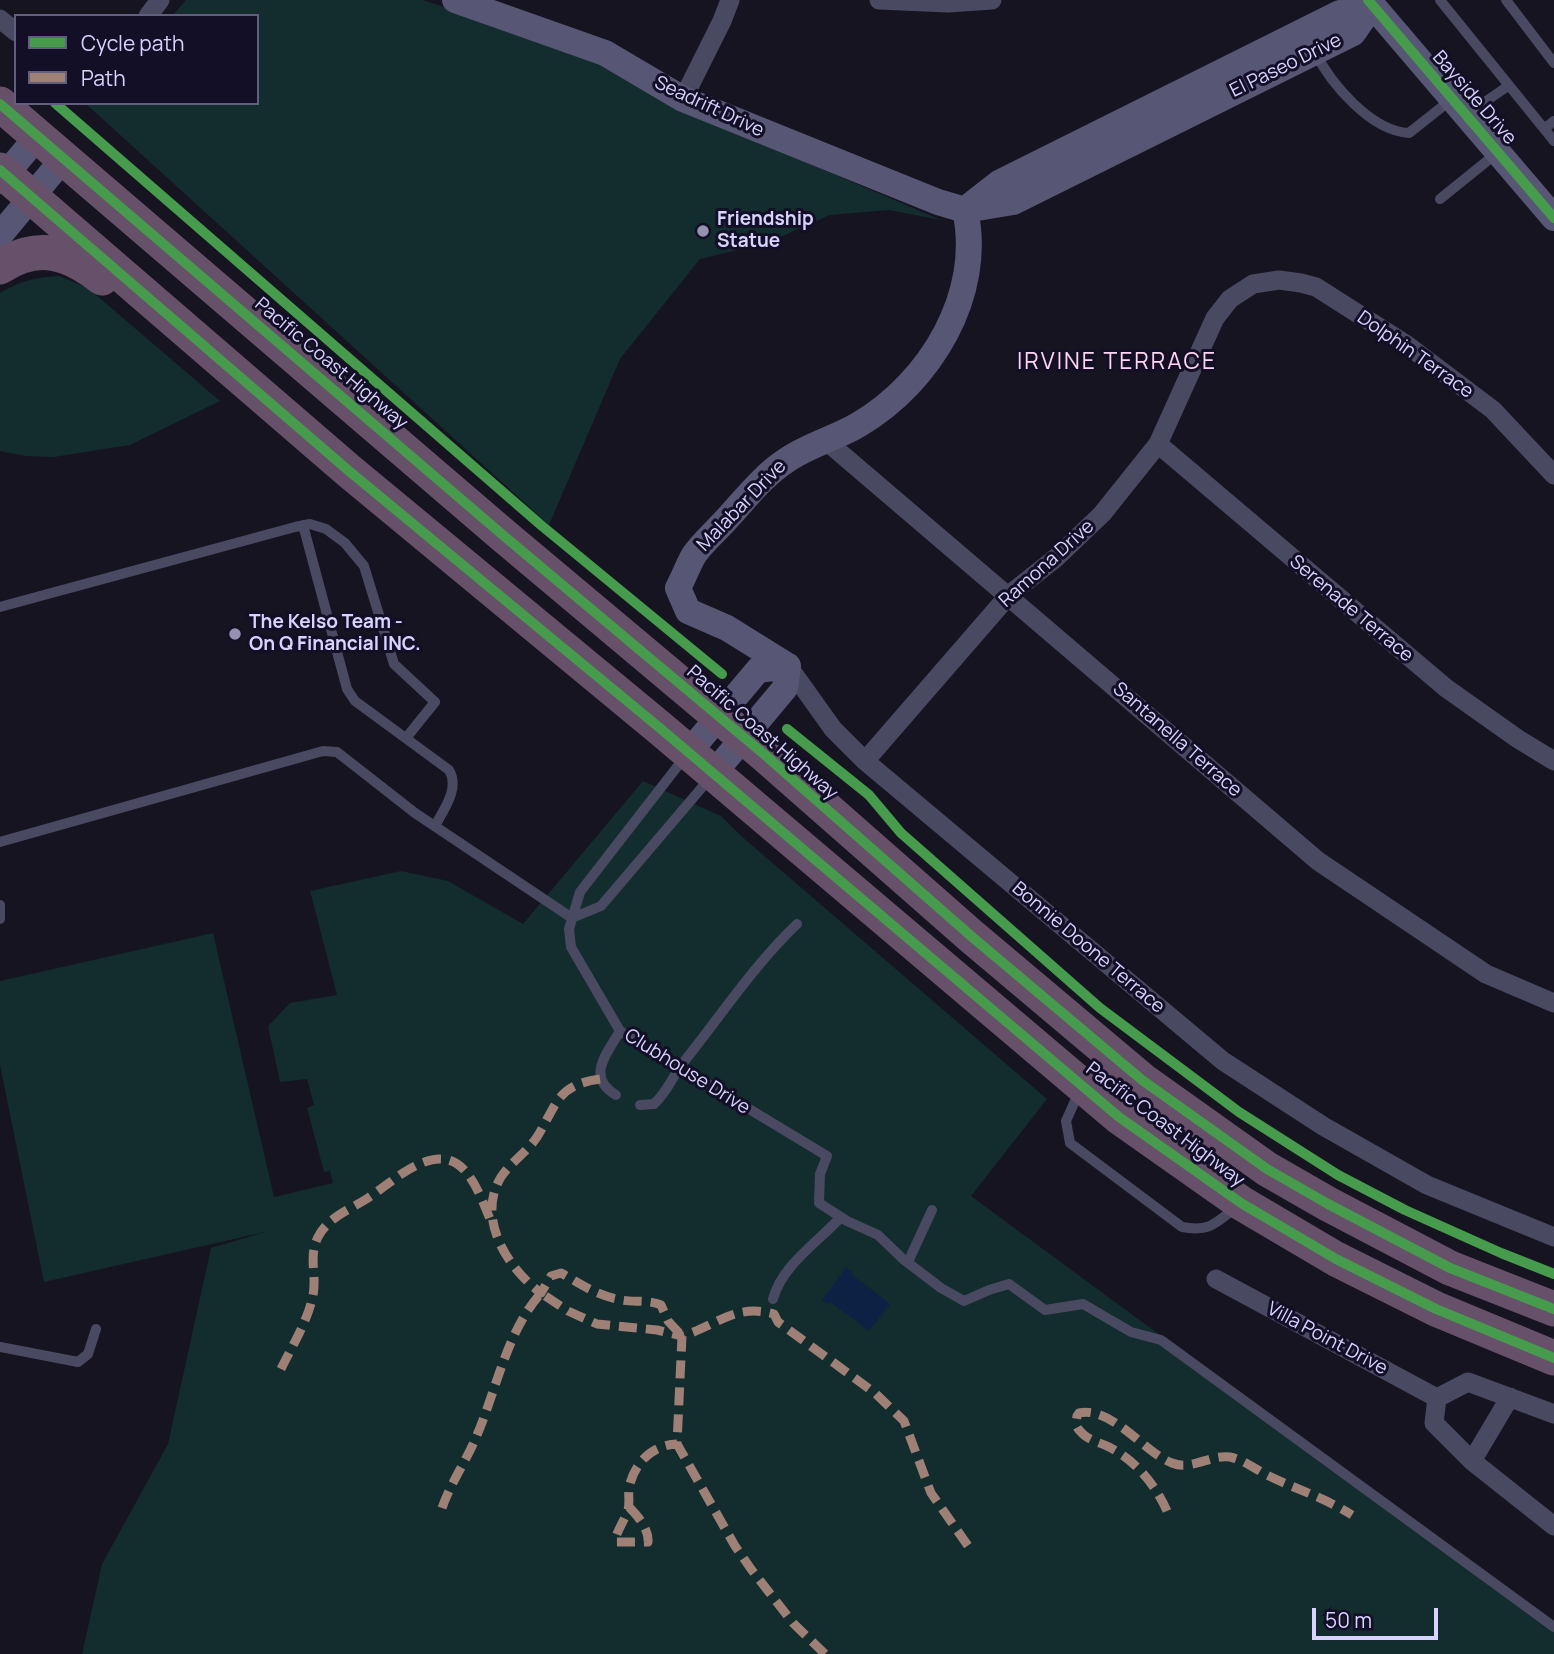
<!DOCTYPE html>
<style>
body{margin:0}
#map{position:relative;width:1554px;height:1654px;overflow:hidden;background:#161421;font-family:Manrope,sans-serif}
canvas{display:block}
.legend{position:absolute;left:14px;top:14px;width:245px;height:91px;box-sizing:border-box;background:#130f26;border:2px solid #625e7d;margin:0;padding:9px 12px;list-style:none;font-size:21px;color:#d9d4ff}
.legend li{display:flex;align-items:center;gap:14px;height:35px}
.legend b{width:35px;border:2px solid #625e7d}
.scale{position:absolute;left:1312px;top:1608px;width:126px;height:32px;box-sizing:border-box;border:4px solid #d9d4ff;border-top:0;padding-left:9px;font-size:21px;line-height:24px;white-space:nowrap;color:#d9d4ff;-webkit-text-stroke:5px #130f26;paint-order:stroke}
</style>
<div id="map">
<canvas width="1554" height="1654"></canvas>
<ul class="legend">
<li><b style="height:9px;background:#469c4c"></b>Cycle path</li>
<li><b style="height:9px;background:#9e8076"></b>Path</li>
</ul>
<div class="scale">50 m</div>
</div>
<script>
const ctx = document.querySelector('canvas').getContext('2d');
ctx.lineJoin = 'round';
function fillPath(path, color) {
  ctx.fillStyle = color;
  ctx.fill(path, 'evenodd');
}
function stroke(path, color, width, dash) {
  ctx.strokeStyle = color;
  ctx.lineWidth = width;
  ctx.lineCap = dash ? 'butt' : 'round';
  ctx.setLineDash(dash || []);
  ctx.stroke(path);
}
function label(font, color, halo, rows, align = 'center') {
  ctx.font = font + ' Manrope,sans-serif';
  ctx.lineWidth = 6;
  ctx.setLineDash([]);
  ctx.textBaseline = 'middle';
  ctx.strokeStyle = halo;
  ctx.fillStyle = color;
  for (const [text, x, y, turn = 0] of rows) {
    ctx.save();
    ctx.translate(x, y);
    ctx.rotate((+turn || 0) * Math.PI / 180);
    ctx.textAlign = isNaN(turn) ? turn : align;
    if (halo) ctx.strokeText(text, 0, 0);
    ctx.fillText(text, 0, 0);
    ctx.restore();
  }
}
const green = new Path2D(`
 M 186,0 L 423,0 L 601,60 L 684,110 L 941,220 L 889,210 L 830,215 L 767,243 L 700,259 L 620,359 L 549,525 L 85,103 L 257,103 L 257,16 L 172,16 Z
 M 59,276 L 88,288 L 220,401 L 130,445 L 54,457 L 25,456 L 0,451 L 0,293 C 20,281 36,277 59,276 Z
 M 643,781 L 721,816 L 740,835 L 1047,1099 L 971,1196 L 1554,1625 L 1554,1654 L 82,1654 L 102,1564 L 168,1444 L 211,1248 L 265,1232 L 44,1282 L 0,1065 L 0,981 L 213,933 L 274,1197 L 333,1183 L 330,1171 L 324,1172 L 307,1108 L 314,1105 L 307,1079 L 280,1082 L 268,1026 L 290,1003 L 337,995 L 310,891 L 401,871 L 448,881 L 523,924 Z`);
const water = new Path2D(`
 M 846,1267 L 853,1272 L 851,1274 L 890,1304 L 869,1331 L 830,1302 L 828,1304 L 822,1300 Z`);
const lane = new Path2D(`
 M 1440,0 L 1554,141
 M 1506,0 L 1554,63
 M 1315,52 C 1331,84 1371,131 1409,133 L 1452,99
 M 1466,115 L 1508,86
 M 1544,129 L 1554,121
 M 1440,199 L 1497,153
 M 303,525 L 347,689 L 355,701 L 449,770 C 460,788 444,809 435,826
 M 0,607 L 295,527 L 310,524 L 326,529 L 345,543 L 364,566 L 394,664 L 435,702 L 406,738
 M 684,758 L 580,892 L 569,929 L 571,947 L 620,1031 L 827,1156 L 820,1174 L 819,1203 L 847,1221 L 878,1235 L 903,1259 L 941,1288 L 964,1301 L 989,1290 L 1009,1284 L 1045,1310 L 1083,1304 L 1131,1332 L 1161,1340 L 1554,1627
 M 0,842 L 323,751 L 337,752 L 415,813 L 572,918
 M 0,905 L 0,919
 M 572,918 L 601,906 L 710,778
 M 1079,1092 L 1066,1121 L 1070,1143 L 1182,1227 C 1209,1232 1215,1224 1235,1208
 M 616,1095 C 586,1077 606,1055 620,1031
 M 640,1105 L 654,1104 C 667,1092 672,1078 682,1064 C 720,1017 753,966 797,924
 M 908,1262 L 932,1210
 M 773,1299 C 782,1265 818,1242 841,1217
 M 0,1347 L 78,1362 L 88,1354 L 96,1329`);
const street = new Path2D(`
 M 879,0 L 948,3 L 992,0
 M 148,16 L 160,0
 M 0,19 L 16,32
 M 683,99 L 722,21 L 730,0
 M 825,440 L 1318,861 L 1486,974 L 1554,1003
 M 1158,444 L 1446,688 L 1518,739 L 1554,761
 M 788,666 L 833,729 L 865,761 L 1223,1061 L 1323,1126 L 1427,1185 L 1554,1237
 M 865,761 L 1009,595 L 1057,557 L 1102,514 L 1158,444 L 1215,318 L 1230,299 L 1253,284 L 1279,280 L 1301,283 L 1316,287 L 1407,345 L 1493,410 L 1554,475
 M 1216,1279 L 1437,1398 L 1434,1423 L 1472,1461 L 1554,1526
 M 1437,1398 L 1468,1382 L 1554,1414
 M 1472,1461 L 1510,1397`);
const secondary = new Path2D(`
 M 455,0 L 605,53 L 683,99 L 938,202 L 965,210 L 1013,202 L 1353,33 L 1371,7
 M 1368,0 L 1554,218
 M 0,181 L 38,136
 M 967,208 L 999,183 L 1340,13 L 1371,7
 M 0,235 L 64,158
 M 788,666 L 727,628 L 688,611 L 678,588 C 684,577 688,565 694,555 C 702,543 714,533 723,523 C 743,502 762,476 787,460 C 809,445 836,438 858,425 C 930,383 984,294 965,210
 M 689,752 L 758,670 L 788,666
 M 714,773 L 785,688 L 788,666`);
const highway = new Path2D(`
 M 0,104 L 504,536 L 765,755 L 971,936 L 1142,1080 L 1267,1169 L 1328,1204 L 1450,1268 L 1554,1309
 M 0,170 L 349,471 L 661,729 L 1119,1117 L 1241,1203 L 1336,1259 L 1436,1309 L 1554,1358
 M 0,267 C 38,242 69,252 102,278`);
const quiet = new Path2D(`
 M 600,1079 C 556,1085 557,1105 537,1137 C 527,1152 511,1162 501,1177 C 476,1218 507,1268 541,1293 L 551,1276 L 561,1273 C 579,1283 596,1295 617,1299 C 631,1303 647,1299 661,1305 L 668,1321 L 682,1336
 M 281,1369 C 292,1346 308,1321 313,1295 C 317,1275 308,1257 318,1237 C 328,1217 351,1209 368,1198 C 380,1190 391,1181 403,1173 C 457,1138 472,1174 490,1219
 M 629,1507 C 638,1516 649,1529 648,1542 L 616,1542 L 615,1540 C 618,1529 624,1521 628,1510 C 630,1503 628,1496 629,1488 C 634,1463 652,1445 677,1444
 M 442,1508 C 451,1482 467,1460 477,1435 C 497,1388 507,1331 541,1293 L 568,1311 L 597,1324 L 657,1330 L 682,1336
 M 1167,1511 C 1155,1484 1135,1460 1109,1447 C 1099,1442 1087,1440 1080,1431 C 1075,1426 1076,1422 1077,1416 L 1079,1413 C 1112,1406 1145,1453 1172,1463 C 1191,1471 1211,1454 1230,1457 C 1245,1460 1256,1470 1269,1476 C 1298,1490 1323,1497 1352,1515
 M 825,1654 L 793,1623 L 751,1569 L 735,1546 L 677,1444 L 682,1336 C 716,1326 735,1303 774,1314 L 778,1322 L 875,1393 L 904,1421 L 931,1493 L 971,1550`);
const cycleway = new Path2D(`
 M 1368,0 L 1554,218
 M 55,103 L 542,526 L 722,674
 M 0,104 L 504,536 L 765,755 L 971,936 L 1142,1080 L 1267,1169 L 1328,1204 L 1450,1268 L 1554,1309
 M 0,170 L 349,471 L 661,729 L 1119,1117 L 1241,1203 L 1336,1259 L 1436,1309 L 1554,1358
 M 787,729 L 869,795 L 901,833 L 1100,1008 L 1239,1112 L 1338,1175 L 1405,1210 L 1501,1253 L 1554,1274`);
const markers = [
 [703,231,7,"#9591b1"],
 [235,634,7,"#9591b1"]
];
const streetNames = [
 ["El Paseo Drive",1286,66,-26],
 ["Bayside Drive",1474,98,49],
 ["Seadrift Drive",709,107,25],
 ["Dolphin Terrace",1415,355,35],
 ["Pacific Coast Highway",331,364,40],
 ["Malabar Drive",742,506,-46],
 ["Ramona Drive",1047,564,-42],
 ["Serenade Terrace",1351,609,40],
 ["Pacific Coast Highway",762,733,41],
 ["Santanella Terrace",1177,740,41],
 ["Bonnie Doone Terrace",1088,948,40],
 ["Clubhouse Drive",687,1072,32],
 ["Pacific Coast Highway",1165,1125,37],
 ["Villa Point Drive",1327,1339,28]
];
const poiNames = [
 ["Friendship",717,220],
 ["Statue",717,242],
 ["The Kelso Team -",249,623],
 ["On Q Financial INC.",249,645]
];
const quarterNames = [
 ["IRVINE TERRACE",1117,363]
];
fillPath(green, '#132c2d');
fillPath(water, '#0d2144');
stroke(lane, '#4a4962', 10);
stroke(street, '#4a4962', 19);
stroke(secondary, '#575674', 26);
stroke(highway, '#67516a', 35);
stroke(quiet, '#9e8076', 9, [18, 9]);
stroke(cycleway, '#469c4c', 10);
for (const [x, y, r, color] of markers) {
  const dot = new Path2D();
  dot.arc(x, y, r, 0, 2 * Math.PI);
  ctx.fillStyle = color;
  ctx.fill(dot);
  stroke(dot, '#130f26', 2.5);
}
label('19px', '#d9d4ff', '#130f26', streetNames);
label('bold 19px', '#d9d4ff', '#130f26', poiNames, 'left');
ctx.letterSpacing = '2px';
label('23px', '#ffd6f0', '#130f26', quarterNames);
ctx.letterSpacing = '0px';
</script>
